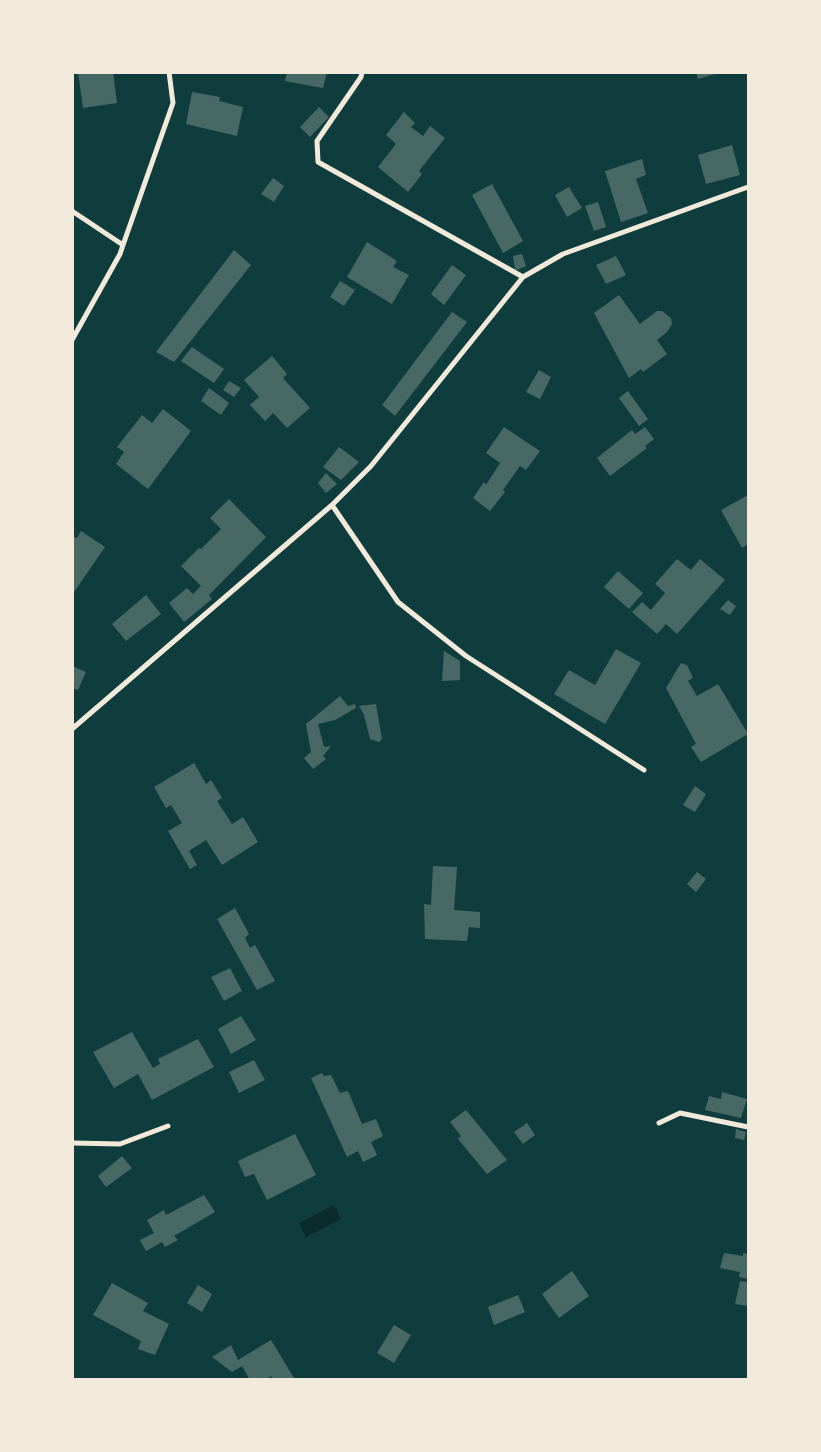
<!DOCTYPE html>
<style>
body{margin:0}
#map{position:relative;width:821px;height:1452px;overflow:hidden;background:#0f3d3e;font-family:Karla,sans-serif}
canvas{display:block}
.frame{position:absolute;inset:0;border:74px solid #f1e9da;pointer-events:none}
</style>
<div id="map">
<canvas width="821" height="1452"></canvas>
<div class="frame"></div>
</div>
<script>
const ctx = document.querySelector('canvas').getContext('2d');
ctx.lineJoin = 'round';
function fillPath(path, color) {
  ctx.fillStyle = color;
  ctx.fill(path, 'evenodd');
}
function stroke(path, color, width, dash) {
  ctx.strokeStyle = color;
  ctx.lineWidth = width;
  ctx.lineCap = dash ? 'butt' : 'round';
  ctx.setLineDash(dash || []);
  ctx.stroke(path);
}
const water = new Path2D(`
 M 334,1205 L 341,1219 L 306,1237 L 299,1223 Z`);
const building = new Path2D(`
 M 78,72 L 113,72 L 117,103 L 83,108 Z
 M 287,72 L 327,72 L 323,88 L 285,81 Z
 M 696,72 L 718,72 L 718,73 L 698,79 Z
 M 192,92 L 220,97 L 219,101 L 243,107 L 237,136 L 186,124 Z
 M 319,107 L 329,117 L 310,137 L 300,127 Z
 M 404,112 L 415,123 L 411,127 L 423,136 L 430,126 L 445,138 L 419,171 L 422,174 L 408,192 L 378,167 L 396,144 L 386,135 Z
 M 732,145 L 740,175 L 706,184 L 698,155 Z
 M 642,159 L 646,175 L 636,179 L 648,213 L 621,222 L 605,171 Z
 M 273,178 L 284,186 L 274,202 L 261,194 Z
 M 492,184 L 523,241 L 503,253 L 472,195 Z
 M 569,187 L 582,208 L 567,217 L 555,195 Z
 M 598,202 L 606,227 L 594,231 L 585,206 Z
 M 367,242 L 397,261 L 393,267 L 409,275 L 392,304 L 347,277 Z
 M 234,250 L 251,265 L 174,362 L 156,352 Z
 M 522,254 L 526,266 L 517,270 L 515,269 L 513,256 Z
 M 616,256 L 626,275 L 606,284 L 596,265 Z
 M 452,265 L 466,275 L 444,305 L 431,294 Z
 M 340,281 L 355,290 L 344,306 L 330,297 Z
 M 619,295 L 640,324 L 657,311 L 662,311 L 671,318 L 672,324 L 667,332 L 657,340 L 667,354 L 643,372 L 641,369 L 629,378 L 594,313 Z
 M 452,312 L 467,322 L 395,416 L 382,405 Z
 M 192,347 L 224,369 L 214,383 L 181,361 Z
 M 272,356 L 287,374 L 283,378 L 310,408 L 287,428 L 273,413 L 265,421 L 250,405 L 259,397 L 244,380 Z
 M 539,370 L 551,377 L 540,399 L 526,392 Z
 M 229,381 L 241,388 L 234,397 L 223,390 Z
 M 209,388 L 229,403 L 221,415 L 201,401 Z
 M 628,391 L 648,419 L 639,426 L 619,398 Z
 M 163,409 L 191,431 L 148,489 L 116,464 L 124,452 L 117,447 L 142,415 L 152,423 Z
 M 504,427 L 540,451 L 526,470 L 520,466 L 503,490 L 505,492 L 490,511 L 473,498 L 484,482 L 486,485 L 500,463 L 486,453 Z
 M 645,427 L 654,439 L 645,446 L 647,448 L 610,476 L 597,458 L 632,430 L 635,434 Z
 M 339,447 L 359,462 L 341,480 L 323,467 Z
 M 326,473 L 337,484 L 326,493 L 318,483 Z
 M 748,495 L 748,544 L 742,548 L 721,510 Z
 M 229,499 L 266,537 L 209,595 L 212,599 L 184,622 L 169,603 L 187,588 L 193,594 L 201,586 L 181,566 L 199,548 L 201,549 L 221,529 L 210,518 Z
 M 81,531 L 105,547 L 72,595 L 72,536 L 77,538 Z
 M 677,559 L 691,570 L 700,559 L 725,580 L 677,634 L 666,624 L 657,634 L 632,612 L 642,602 L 651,610 L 665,593 L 655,584 Z
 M 618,571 L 643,593 L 629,609 L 604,587 Z
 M 146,595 L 161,614 L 126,641 L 112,624 Z
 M 728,600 L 736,606 L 730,615 L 720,609 Z
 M 616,649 L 641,663 L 605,724 L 554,694 L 569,670 L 595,685 Z
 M 444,651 L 460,661 L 460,680 L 442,681 Z
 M 681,663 L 687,665 L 693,678 L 688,681 L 697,696 L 718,684 L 748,734 L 701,762 L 691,747 L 696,744 L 666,688 Z
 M 72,666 L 86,672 L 78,690 L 72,688 Z
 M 340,696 L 348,706 L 355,704 L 356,708 L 335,720 L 318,724 L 324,747 L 331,746 L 323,756 L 326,759 L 313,769 L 304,758 L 311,752 L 306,724 Z
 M 376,704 L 382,739 L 379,742 L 370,739 L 364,715 L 359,706 Z
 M 194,763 L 206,784 L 211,780 L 222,798 L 217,801 L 232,824 L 243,817 L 258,842 L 222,865 L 206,840 L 189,851 L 197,865 L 190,869 L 168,831 L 182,823 L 171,805 L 166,808 L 154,787 Z
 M 695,786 L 706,794 L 695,812 L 683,805 Z
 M 433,866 L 457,867 L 454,910 L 480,912 L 480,928 L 469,927 L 467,941 L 425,939 L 424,904 L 431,905 Z
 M 697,872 L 706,879 L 696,892 L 687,884 Z
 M 235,908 L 249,934 L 245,938 L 250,948 L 255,945 L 275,981 L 257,990 L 217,919 Z
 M 230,968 L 242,991 L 224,1001 L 211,977 Z
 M 241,1016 L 256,1040 L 231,1054 L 218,1029 Z
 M 132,1032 L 153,1068 L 160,1064 L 158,1059 L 198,1039 L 214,1067 L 152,1100 L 138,1074 L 114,1088 L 93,1052 Z
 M 254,1060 L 265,1080 L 239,1093 L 229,1072 Z
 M 322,1073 L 324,1076 L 331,1075 L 340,1093 L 348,1091 L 362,1124 L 376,1119 L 383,1136 L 371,1142 L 377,1155 L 363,1162 L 358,1151 L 347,1157 L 311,1078 Z
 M 722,1092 L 747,1099 L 741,1118 L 705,1110 L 709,1096 L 721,1099 Z
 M 466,1110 L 507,1160 L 487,1174 L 458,1139 L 461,1136 L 450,1122 Z
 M 527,1123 L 535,1135 L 523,1144 L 514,1132 Z
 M 736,1129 L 746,1132 L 744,1140 L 735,1138 Z
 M 295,1134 L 316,1175 L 267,1200 L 254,1174 L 245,1177 L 238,1161 Z
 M 122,1156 L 132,1168 L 106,1187 L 98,1176 Z
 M 204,1195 L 215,1212 L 174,1236 L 178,1240 L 165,1247 L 162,1242 L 146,1251 L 140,1240 L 154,1233 L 147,1220 L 164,1210 L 166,1215 Z
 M 724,1253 L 743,1256 L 743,1253 L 748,1254 L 748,1279 L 739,1277 L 740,1272 L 720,1268 Z
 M 572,1271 L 589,1296 L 559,1318 L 542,1294 Z
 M 740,1281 L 748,1282 L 748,1306 L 735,1304 Z
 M 112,1283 L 148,1303 L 143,1311 L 169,1324 L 155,1355 L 138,1349 L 141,1341 L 93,1315 Z
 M 198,1285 L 212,1294 L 202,1312 L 187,1303 Z
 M 518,1295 L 525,1312 L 494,1325 L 488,1307 Z
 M 394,1325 L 411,1335 L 394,1363 L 377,1353 Z
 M 271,1340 L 294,1378 L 292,1380 L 273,1380 L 271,1376 L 266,1380 L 250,1380 L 242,1366 L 232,1372 L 212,1357 L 231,1345 L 238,1360 Z`);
const minor = new Path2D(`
 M 362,72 L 361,77 L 317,141 L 318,162 L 523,277
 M 72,211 L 123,245
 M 72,340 L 120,254 L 123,245 L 173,103 L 169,72
 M 332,505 L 398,602 L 466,656 L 644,770
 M 72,729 L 332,505 L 371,466 L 523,277 L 563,254 L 748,187
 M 659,1123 L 680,1113 L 748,1127
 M 72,1143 L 120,1144 L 168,1126`);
fillPath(water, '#0a2a2b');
fillPath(building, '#486865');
stroke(minor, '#f1e9da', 5);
</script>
